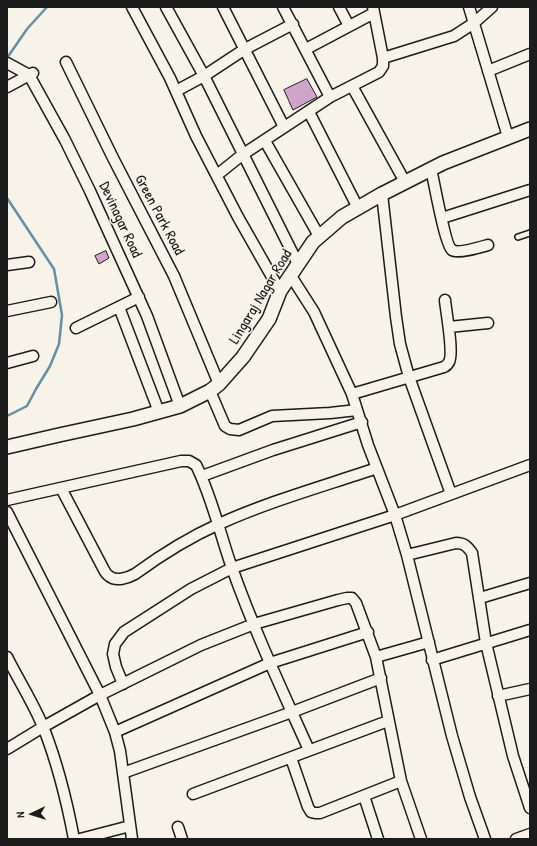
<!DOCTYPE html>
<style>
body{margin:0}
#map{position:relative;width:537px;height:846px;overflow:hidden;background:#f7f3e8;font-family:"Patrick Hand",sans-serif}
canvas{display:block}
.frame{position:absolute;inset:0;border:8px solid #1c1c1c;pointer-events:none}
.north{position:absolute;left:12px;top:794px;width:40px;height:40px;-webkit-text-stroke:3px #f7f3e8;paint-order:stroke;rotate:266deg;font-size:11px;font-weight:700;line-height:16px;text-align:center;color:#1c1c1c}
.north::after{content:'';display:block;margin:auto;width:14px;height:18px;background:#1c1c1c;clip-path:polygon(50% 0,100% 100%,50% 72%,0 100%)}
</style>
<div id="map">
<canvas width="537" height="846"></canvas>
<div class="frame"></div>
<div class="north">N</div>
</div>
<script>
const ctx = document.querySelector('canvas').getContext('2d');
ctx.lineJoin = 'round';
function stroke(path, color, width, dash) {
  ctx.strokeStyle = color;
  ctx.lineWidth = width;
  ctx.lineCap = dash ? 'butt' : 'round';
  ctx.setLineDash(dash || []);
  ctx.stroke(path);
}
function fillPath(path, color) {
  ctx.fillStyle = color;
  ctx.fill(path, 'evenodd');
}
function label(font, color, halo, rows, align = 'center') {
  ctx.font = font + ' "Patrick Hand",sans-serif';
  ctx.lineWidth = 3;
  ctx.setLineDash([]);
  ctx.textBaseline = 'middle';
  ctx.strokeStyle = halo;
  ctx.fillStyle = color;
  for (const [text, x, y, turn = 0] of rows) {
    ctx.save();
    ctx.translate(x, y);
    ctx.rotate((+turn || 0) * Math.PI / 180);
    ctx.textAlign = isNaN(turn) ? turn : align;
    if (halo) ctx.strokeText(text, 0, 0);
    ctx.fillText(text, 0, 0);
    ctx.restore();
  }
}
const stream = new Path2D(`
 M 7,58 L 27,29 L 47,7
 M 7,198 L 54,269 L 62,315 L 59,344 L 50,366 L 36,389 L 27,406 L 7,416`);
const building = new Path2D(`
 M 307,79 L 317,97 L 293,110 L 284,90 Z
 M 106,251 L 109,258 L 99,264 L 95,256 Z`);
const service = new Path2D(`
 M 518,237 L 530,233`);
const minor = new Path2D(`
 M 132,7 L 170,78 L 196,136 L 238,217 L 280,291
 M 166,7 L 204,76 L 298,264
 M 223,7 L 284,127
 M 283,7 L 330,97
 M 339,7 L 349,26
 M 469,7 L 508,137
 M 306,49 L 374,13
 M 383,58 L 454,36 L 474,23 L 492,7
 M 66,62 L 113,158 L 174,276 L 219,384
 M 7,63 L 29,75 L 65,140 L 90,191 L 147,316 L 180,406
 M 488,71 L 530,54
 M 352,86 L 405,182
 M 7,87 L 33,73
 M 176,91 L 204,76 L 245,49 L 293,24
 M 309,112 L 358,208
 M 265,141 L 319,236
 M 431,169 C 434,181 445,245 452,250 C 458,254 481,247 488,245
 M 217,175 L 242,155 L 330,97 L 379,72 L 383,66 L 383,58 L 373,7
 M 382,194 L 396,317 L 400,344 L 409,377 L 451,494
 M 442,218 L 530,190
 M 7,265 L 29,262
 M 291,276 L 314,312 L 352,394 L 368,445 L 395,515 L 407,555 L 452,736 L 470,797 L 485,839
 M 119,307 L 159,412
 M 7,311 L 51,302
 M 449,327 L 488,323
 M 76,328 L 139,297
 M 7,363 L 33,356
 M 210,391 L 225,426 L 230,429 L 239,430 L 272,416 L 330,413 L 357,410
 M 352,394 L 444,367 C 446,366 448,364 449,362 C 454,353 446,312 445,300
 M 202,476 L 273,450 L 362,422
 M 61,488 L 103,568 C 104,570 107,575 109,576 C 116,582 128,578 135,574 C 161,555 190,537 219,524 C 270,501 324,486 377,468
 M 7,500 L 181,461 L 189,461 L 196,465 C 212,497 220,534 232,568 C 254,630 282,690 309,750
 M 7,512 L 100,695 L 115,732 L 120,751 L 132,839
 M 407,555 L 456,543 C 464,543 467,546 472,553 L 486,643 L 513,756 L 530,808
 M 480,598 L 530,583
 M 7,657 C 19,681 34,704 44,729 C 58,765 67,802 74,839
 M 376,657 L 429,642
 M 432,660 L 530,630
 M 123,684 L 116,667 L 113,654 L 115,644 L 124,632 L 191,589 L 232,568 L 395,515 L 530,465
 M 498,696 L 530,689
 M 115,732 L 270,663 L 368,632
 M 7,749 L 43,727 L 100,695 L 201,645 L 254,624 L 338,600 L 347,598 L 352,598 L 356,603 L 376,657 L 401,781 L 421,839
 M 291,758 L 308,807 L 311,812 L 315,813 L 320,813 L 401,781
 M 123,773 L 292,712 L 381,678
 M 193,794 L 388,721
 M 364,796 L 378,839
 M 178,827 L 182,839
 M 80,839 L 130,826
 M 516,839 L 530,834`);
const tertiary = new Path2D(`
 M 7,447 L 59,435 L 133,419 L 180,406 L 210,391 L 219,384 L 243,357 L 269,319 L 280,291 L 313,242 L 342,217 L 382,194 L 443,163 L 530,129`);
const streetNames = [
 ["Green Park Road",159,215,62],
 ["Devinagar Road",120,220,65],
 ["Lingaraj Nagar Road",261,297,-59]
];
stroke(stream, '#678ea2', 2.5);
fillPath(building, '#d0a5c9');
stroke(building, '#1c1c1c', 1);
stroke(service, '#1c1c1c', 8);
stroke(minor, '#1c1c1c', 13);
stroke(tertiary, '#1c1c1c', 16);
stroke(service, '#f7f3e8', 5);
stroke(minor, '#f7f3e8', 10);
stroke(tertiary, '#f7f3e8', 13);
label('15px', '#1c1c1c', '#f7f3e8', streetNames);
</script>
